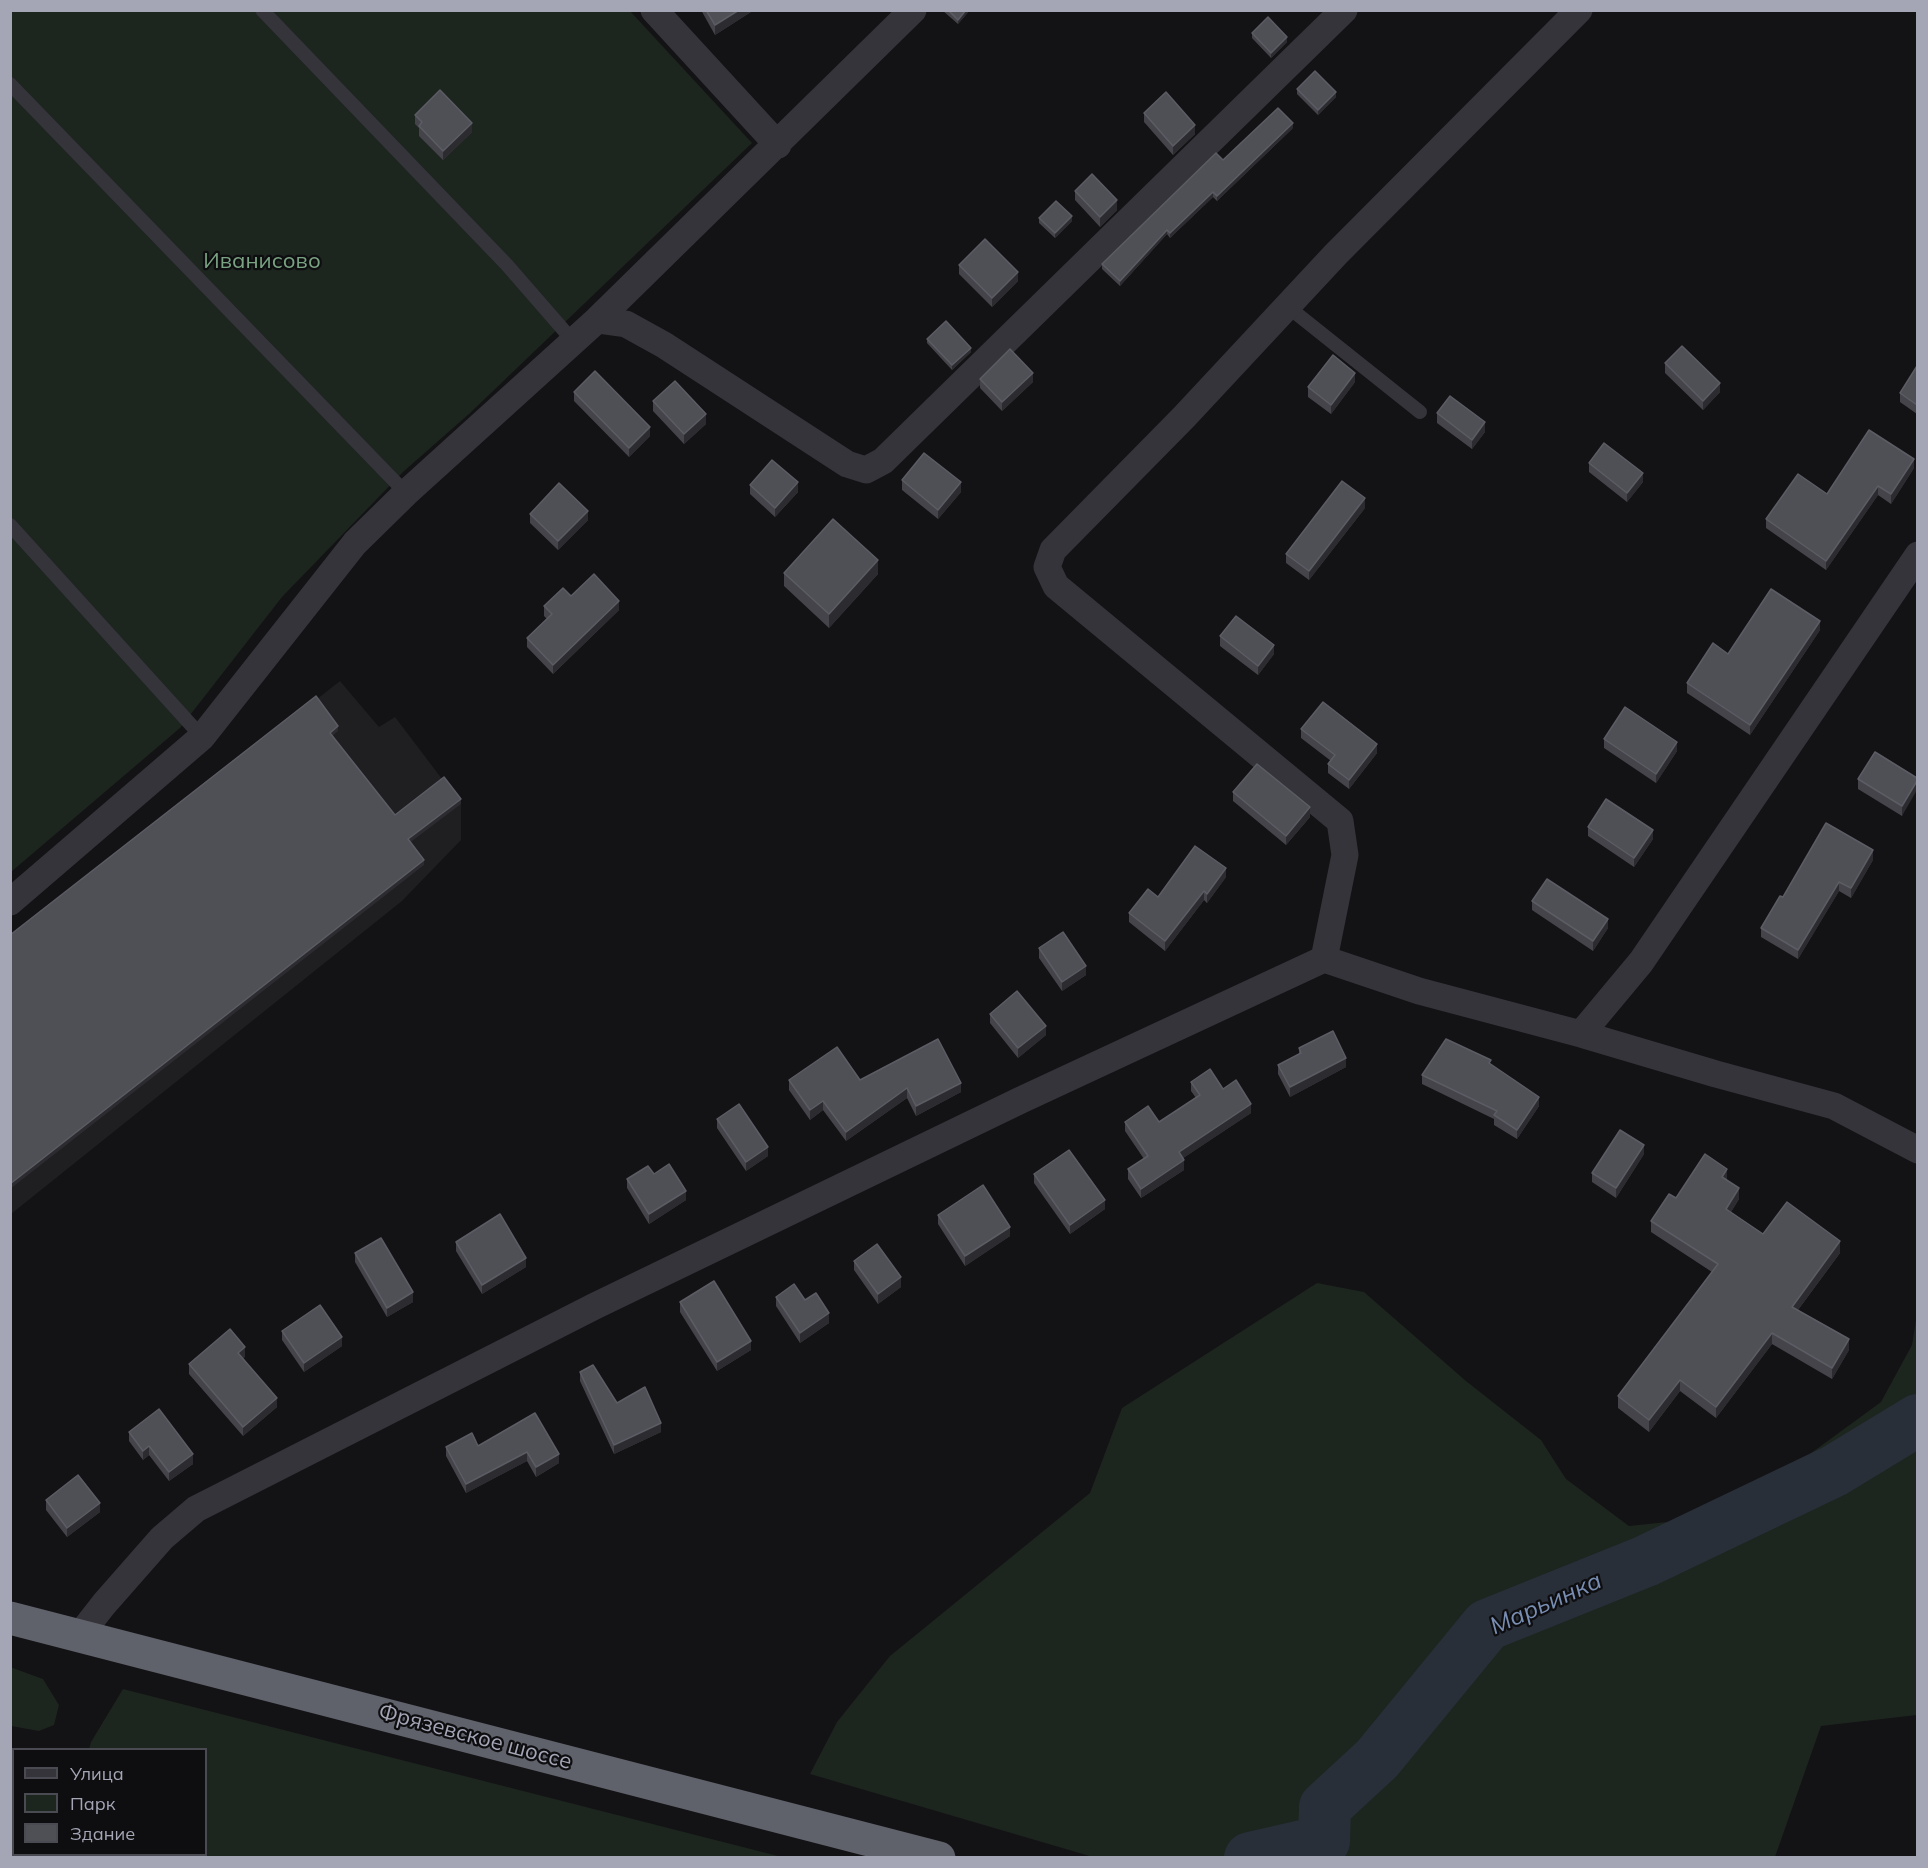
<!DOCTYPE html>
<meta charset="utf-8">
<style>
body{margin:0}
#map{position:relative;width:1928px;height:1868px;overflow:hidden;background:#131315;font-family:Mulish,sans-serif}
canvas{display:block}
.frame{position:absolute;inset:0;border:12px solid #a4a6b6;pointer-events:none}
.legend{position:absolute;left:12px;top:1748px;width:195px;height:108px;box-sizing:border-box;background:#0e0e10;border:2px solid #4a4b52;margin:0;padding:8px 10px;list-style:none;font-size:18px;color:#a4a6b6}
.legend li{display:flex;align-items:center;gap:12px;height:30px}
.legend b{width:30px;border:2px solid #4a4b52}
</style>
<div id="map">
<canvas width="1928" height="1868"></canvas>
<div class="frame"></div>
<ul class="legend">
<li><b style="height:8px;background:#34343a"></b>Улица</li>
<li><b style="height:16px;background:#1d251f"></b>Парк</li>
<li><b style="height:16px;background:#4f4f56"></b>Здание</li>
</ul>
</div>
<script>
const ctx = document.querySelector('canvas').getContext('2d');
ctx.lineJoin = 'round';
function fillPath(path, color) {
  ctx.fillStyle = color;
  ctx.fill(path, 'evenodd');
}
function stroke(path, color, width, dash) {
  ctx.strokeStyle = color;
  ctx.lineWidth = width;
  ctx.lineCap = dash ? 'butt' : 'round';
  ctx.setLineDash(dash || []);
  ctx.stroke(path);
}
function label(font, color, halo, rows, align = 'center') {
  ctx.font = font + ' Mulish,sans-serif';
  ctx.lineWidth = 4.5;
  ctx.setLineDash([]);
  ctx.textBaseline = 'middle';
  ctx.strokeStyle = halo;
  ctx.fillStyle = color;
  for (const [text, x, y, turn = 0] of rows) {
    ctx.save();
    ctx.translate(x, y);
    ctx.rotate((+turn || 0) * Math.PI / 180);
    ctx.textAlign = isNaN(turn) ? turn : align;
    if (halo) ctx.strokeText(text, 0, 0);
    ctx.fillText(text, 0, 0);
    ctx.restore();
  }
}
const built = new Path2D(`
 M 340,681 L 379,727 L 395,717 L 461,804 L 461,840 L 402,901 L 11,1214 L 11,940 Z`);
const green = new Path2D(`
 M 11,11 L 630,11 L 752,143 L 469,414 L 403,472 L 282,597 L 180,728 L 11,872 Z
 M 1317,1283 L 1364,1292 L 1466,1381 L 1541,1440 L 1566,1479 L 1629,1526 L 1725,1516 L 1881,1402 L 1912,1345 L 1917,1314 L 1917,1715 L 1821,1726 L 1775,1857 L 1093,1857 L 810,1774 L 837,1722 L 890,1656 L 1090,1493 L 1122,1408 Z
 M 10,1667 L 43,1679 L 59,1705 L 54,1725 L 39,1731 L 11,1726 Z
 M 123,1689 L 782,1857 L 74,1857 L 74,1854 L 206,1854 L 206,1750 L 89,1749 L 91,1742 Z
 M 10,1787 L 14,1790 L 14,1854 L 38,1855 L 38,1857 L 11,1857 Z`);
const river = new Path2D(`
 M 1250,1858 L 1324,1841 L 1325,1807 L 1377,1759 L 1487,1625 L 1646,1561 L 1834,1471 L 1918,1420`);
const lane = new Path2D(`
 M 262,10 L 507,265 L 574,342
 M 10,84 L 406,493
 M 1287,306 L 1420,412
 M 10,525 L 202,737`);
const street = new Path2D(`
 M 654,10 L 778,145
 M 597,320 L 626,324 L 664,345 L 847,464 L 866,470 L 883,461 L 1344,10
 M 1918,555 L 1641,962 L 1581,1034 L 1716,1074 L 1834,1106 L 1918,1150
 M 10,902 L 202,737 L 355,543 L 406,493 L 597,320 L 913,10
 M 1324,959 L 1345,855 L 1340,821 L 1056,586 L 1047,567 L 1053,550 L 1184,417 L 1336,254 L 1579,10
 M 79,1636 L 104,1604 L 162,1538 L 196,1509 L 595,1306 L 1021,1100 L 1324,959 L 1419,991 L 1581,1034`);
const highway = new Path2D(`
 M 10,1618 L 939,1858`);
const wall = new Path2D(`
 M 701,10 L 754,10 L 715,35 Z
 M 942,10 L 970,10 L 958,24 Z
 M 1252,33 L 1287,42 L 1271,58 L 1252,38 Z
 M 1297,89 L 1336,97 L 1318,115 L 1297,94 Z
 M 1144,113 L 1195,134 L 1173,155 L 1144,122 Z
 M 415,115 L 472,132 L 443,160 L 419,136 L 419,128 L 415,124 Z
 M 1293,128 L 1217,201 L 1213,197 L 1170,238 L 1167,234 L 1120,286 L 1102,269 L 1102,264 L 1223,160 Z
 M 1075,191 L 1117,210 L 1100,227 L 1075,200 Z
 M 1039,218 L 1072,221 L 1055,238 L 1039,223 Z
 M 959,265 L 1018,281 L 992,307 L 959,274 Z
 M 927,339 L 971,352 L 952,370 L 927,343 Z
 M 1665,363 L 1720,392 L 1703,410 L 1665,373 Z
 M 1917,366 L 1917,414 L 1900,402 L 1900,393 Z
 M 980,379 L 1033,382 L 1002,411 L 980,388 Z
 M 1355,382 L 1331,414 L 1308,397 L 1308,387 Z
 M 574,392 L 650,436 L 629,457 L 574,401 Z
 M 653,401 L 706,424 L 684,444 L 653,411 Z
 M 1437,413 L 1485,432 L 1472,449 L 1437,423 Z
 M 1589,463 L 1643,482 L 1627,502 L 1589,472 Z
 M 1914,468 L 1891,504 L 1878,495 L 1826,570 L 1766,528 L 1766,519 L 1827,494 Z
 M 902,480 L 961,492 L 938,519 L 902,490 Z
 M 750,485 L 798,492 L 775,517 L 750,494 Z
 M 1365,508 L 1309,580 L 1286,563 L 1286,554 Z
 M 530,514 L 588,520 L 558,550 L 530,523 Z
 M 784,573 L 878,574 L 829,628 L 784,586 Z
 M 571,596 L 619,610 L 553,674 L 527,647 L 527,638 L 547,619 L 544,616 L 544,606 Z
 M 1820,630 L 1750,735 L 1687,693 L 1687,683 L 1728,654 Z
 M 1220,636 L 1274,654 L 1258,675 L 1220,646 Z
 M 1301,729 L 1377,753 L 1349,789 L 1328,773 L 1328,764 L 1331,761 L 1301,738 Z
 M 1604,739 L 1677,751 L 1656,783 L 1604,748 Z
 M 1917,778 L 1902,816 L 1858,789 L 1858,779 Z
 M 1233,792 L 1310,817 L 1286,845 L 1233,801 Z
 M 1588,827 L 1653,839 L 1634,867 L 1588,836 Z
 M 1873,860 L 1851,898 L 1839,891 L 1798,959 L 1761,937 L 1761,928 L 1783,897 Z
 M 1226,877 L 1207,903 L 1204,900 L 1165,951 L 1129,922 L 1129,913 L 1158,897 Z
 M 1532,901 L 1608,928 L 1593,951 L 1532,910 Z
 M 1039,948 L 1086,975 L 1062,991 L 1039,958 Z
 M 990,1014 L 1046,1035 L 1018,1058 L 990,1023 Z
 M 1299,1048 L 1346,1067 L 1290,1097 L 1278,1074 L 1278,1065 L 1299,1054 Z
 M 1491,1064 L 1539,1106 L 1517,1139 L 1494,1125 L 1494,1119 L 1422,1084 L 1422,1075 Z
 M 789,1080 L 860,1080 L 961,1092 L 916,1116 L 907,1098 L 846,1141 L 823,1110 L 810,1120 L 789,1090 Z
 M 1191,1082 L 1223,1089 L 1251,1113 L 1183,1158 L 1184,1170 L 1141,1198 L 1128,1179 L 1128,1169 L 1144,1159 L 1125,1131 L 1125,1122 L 1159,1122 L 1196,1098 L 1191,1091 Z
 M 717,1119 L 768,1156 L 746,1171 L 717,1128 Z
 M 1644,1154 L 1616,1198 L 1592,1182 L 1592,1173 Z
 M 654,1174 L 686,1200 L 649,1224 L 627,1188 L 627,1179 Z
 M 1034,1174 L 1105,1209 L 1070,1234 L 1034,1183 Z
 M 1727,1181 L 1739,1199 L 1731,1212 L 1763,1234 L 1840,1253 L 1798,1310 L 1849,1350 L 1832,1379 L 1772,1344 L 1716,1418 L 1680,1391 L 1649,1432 L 1618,1408 L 1618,1396 L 1712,1272 L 1651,1232 L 1651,1221 L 1676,1198 Z
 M 938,1215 L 1010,1236 L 965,1266 L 938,1224 Z
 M 456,1242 L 526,1267 L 482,1294 L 456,1251 Z
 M 355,1253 L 413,1302 L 387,1317 L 355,1262 Z
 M 854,1261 L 901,1287 L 878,1304 L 854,1270 Z
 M 776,1297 L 805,1300 L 829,1323 L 800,1343 L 776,1306 Z
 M 680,1302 L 751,1350 L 717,1371 L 680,1312 Z
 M 282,1331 L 342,1346 L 304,1372 L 282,1340 Z
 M 245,1357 L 243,1358 L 277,1407 L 243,1436 L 189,1374 L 189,1364 Z
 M 580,1372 L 617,1403 L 661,1432 L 614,1454 L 580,1381 Z
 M 129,1432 L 193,1464 L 169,1481 L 149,1455 L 143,1460 L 129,1441 Z
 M 478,1446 L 559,1454 L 559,1463 L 536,1477 L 527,1461 L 466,1493 L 446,1456 L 446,1447 Z
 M 46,1500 L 100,1512 L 67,1537 L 46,1510 Z`);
const shadedWall = new Path2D(`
 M 739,10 L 754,10 L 715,35 L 715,25 Z
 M 966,10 L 970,10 L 958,24 L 958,20 Z
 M 1287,37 L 1287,42 L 1271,58 L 1271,53 Z
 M 1336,92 L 1336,97 L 1318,115 L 1318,110 Z
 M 472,123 L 472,132 L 443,160 L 443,151 Z
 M 1293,123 L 1293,128 L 1217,201 L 1217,196 Z
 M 1195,125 L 1195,134 L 1173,155 L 1173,146 Z
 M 1213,192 L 1213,197 L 1170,238 L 1170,233 Z
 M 1117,200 L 1117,210 L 1100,227 L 1100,217 Z
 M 1072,216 L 1072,221 L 1055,238 L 1055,233 Z
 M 1167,230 L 1167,234 L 1120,286 L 1120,281 Z
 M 1018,272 L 1018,281 L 992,307 L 992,298 Z
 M 971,348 L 971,352 L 952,370 L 952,365 Z
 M 1033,373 L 1033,382 L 1002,411 L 1002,402 Z
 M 1355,373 L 1355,382 L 1331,414 L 1331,405 Z
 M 1720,383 L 1720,392 L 1703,410 L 1703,401 Z
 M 706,414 L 706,424 L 684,444 L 684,434 Z
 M 1485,422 L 1485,432 L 1472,449 L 1472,440 Z
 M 650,427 L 650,436 L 629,457 L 629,448 Z
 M 1914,459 L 1914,468 L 1891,504 L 1891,494 Z
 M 1643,473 L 1643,482 L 1627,502 L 1627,493 Z
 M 798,482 L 798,492 L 775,517 L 775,508 Z
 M 961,482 L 961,492 L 938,519 L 938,510 Z
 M 1878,486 L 1878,495 L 1826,570 L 1826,561 Z
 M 1365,498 L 1365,508 L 1309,580 L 1309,571 Z
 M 588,511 L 588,520 L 558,550 L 558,541 Z
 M 878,560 L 878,574 L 829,628 L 829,614 Z
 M 619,601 L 619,610 L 553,674 L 553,665 Z
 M 1820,621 L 1820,630 L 1750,735 L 1750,725 Z
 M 1274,645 L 1274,654 L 1258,675 L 1258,666 Z
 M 338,726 L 338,731 L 330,738 L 330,733 Z
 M 1677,742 L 1677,751 L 1656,783 L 1656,774 Z
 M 1377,744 L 1377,753 L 1349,789 L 1349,780 Z
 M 1917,781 L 1917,790 L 1902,816 L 1902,806 Z
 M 461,799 L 461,804 L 408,844 L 408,839 Z
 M 1310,807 L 1310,817 L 1286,845 L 1286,836 Z
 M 1653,830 L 1653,839 L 1634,867 L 1634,858 Z
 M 1873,850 L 1873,860 L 1851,898 L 1851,888 Z
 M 424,860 L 424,865 L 10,1189 L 10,1184 Z
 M 1226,868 L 1226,877 L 1207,903 L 1207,894 Z
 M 1839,882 L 1839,891 L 1798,959 L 1798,950 Z
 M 1204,891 L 1204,900 L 1165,951 L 1165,941 Z
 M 1608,919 L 1608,928 L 1593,951 L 1593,941 Z
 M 1086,966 L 1086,975 L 1062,991 L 1062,982 Z
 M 1046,1026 L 1046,1035 L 1018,1058 L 1018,1048 Z
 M 1346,1058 L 1346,1067 L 1290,1097 L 1290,1087 Z
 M 961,1083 L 961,1092 L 916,1116 L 916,1106 Z
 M 907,1088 L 907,1098 L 846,1141 L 846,1132 Z
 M 1539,1097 L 1539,1106 L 1517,1139 L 1517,1130 Z
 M 823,1101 L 823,1110 L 810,1120 L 810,1110 Z
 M 1251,1104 L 1251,1113 L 1179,1161 L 1179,1152 Z
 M 1644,1145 L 1644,1154 L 1616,1198 L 1616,1188 Z
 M 768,1147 L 768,1156 L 746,1171 L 746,1162 Z
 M 1184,1160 L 1184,1170 L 1141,1198 L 1141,1189 Z
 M 1727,1169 L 1727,1180 L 1722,1188 L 1722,1177 Z
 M 1739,1188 L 1739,1199 L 1726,1220 L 1726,1209 Z
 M 686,1191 L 686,1200 L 649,1224 L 649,1214 Z
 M 1105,1200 L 1105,1209 L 1070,1234 L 1070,1225 Z
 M 1010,1227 L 1010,1236 L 965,1266 L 965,1256 Z
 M 1840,1241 L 1840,1253 L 1792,1318 L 1792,1307 Z
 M 526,1258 L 526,1267 L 482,1294 L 482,1285 Z
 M 901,1277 L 901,1287 L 878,1304 L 878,1294 Z
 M 413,1292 L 413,1302 L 387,1317 L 387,1308 Z
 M 829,1313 L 829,1323 L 800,1343 L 800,1333 Z
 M 1772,1333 L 1772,1344 L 1716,1418 L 1716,1407 Z
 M 342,1337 L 342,1346 L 304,1372 L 304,1363 Z
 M 1849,1339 L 1849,1350 L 1832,1379 L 1832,1368 Z
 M 751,1341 L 751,1350 L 717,1371 L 717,1362 Z
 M 245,1347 L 245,1357 L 238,1362 L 238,1353 Z
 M 1680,1380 L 1680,1391 L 1649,1432 L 1649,1420 Z
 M 277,1398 L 277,1407 L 243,1436 L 243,1427 Z
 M 661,1423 L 661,1432 L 614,1454 L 614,1445 Z
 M 149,1446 L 149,1455 L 143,1460 L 143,1451 Z
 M 527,1452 L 527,1461 L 466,1493 L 466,1484 Z
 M 193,1454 L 193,1464 L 169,1481 L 169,1472 Z
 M 559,1454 L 559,1463 L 536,1477 L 536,1467 Z
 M 100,1503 L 100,1512 L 67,1537 L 67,1528 Z`);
const building = new Path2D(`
 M 706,10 L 739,10 L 715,25 Z
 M 948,10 L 966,10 L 958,20 Z
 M 1268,17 L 1287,37 L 1271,53 L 1252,33 Z
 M 1315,71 L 1336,92 L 1318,110 L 1297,89 Z
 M 440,90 L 472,123 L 443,151 L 419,126 L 422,122 L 415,115 Z
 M 1166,92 L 1195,125 L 1173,146 L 1144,113 Z
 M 1278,108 L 1293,123 L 1217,196 L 1213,192 L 1170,233 L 1167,230 L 1120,281 L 1102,264 L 1216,153 L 1223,160 Z
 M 1092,174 L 1117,200 L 1100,217 L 1075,191 Z
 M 1056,201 L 1072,216 L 1055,233 L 1039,218 Z
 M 985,239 L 1018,272 L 992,298 L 959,265 Z
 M 946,321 L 971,348 L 952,365 L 927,339 Z
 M 1682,346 L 1720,383 L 1703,401 L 1665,363 Z
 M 1010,349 L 1033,373 L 1002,402 L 980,379 Z
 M 1333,355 L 1355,373 L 1331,405 L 1308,387 Z
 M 1917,366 L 1917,405 L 1900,393 Z
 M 595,371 L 650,427 L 629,448 L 574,392 Z
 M 675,381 L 706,414 L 684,434 L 653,401 Z
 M 1450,396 L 1485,422 L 1472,440 L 1437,413 Z
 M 1869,430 L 1914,459 L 1891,494 L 1878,486 L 1826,561 L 1766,519 L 1798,474 L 1827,494 Z
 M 1604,443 L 1643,473 L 1627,493 L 1589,463 Z
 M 924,453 L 961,482 L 938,510 L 902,480 Z
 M 772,460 L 798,482 L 775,508 L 750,485 Z
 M 1342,481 L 1365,498 L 1309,571 L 1286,554 Z
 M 559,483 L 588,511 L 558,541 L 530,514 Z
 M 833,519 L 878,560 L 829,614 L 784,573 Z
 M 594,574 L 619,601 L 553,665 L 527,638 L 552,614 L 544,606 L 563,588 L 571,596 Z
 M 1771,589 L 1820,621 L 1750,725 L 1687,683 L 1713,643 L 1728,654 Z
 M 1236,616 L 1274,645 L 1258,666 L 1220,636 Z
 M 316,696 L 338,726 L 330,733 L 395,815 L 444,777 L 461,799 L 408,839 L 424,860 L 10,1184 L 10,935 Z
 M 1323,702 L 1377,744 L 1349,780 L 1328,764 L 1335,755 L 1301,729 Z
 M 1625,707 L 1677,742 L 1656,774 L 1604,739 Z
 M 1875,752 L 1917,778 L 1917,781 L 1902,806 L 1858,779 Z
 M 1257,764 L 1310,807 L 1286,836 L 1233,792 Z
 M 1606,799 L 1653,830 L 1634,858 L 1588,827 Z
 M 1826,823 L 1873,850 L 1851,888 L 1839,882 L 1798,950 L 1761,928 L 1780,896 L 1783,897 Z
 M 1195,846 L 1226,868 L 1207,894 L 1204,891 L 1165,941 L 1129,913 L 1148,889 L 1158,897 Z
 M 1547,879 L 1608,919 L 1593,941 L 1532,901 Z
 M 1063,932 L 1086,966 L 1062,982 L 1039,948 Z
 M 1017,991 L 1046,1026 L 1018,1048 L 990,1014 Z
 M 1333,1031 L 1346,1058 L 1290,1087 L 1278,1065 L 1301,1053 L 1299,1048 Z
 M 938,1039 L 961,1083 L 916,1106 L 907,1088 L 846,1132 L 823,1101 L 810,1110 L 789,1080 L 837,1047 L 860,1080 Z
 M 1446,1039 L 1491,1060 L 1489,1063 L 1539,1097 L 1517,1130 L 1494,1115 L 1497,1111 L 1422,1075 Z
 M 1210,1069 L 1223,1089 L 1236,1080 L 1251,1104 L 1179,1152 L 1184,1160 L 1141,1189 L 1128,1169 L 1148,1156 L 1125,1122 L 1148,1106 L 1159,1122 L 1200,1095 L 1191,1082 Z
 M 739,1104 L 768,1147 L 746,1162 L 717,1119 Z
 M 1620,1130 L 1644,1145 L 1616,1188 L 1592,1173 Z
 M 1069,1150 L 1105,1200 L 1070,1225 L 1034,1174 Z
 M 1705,1154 L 1727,1169 L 1722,1177 L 1739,1188 L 1726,1209 L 1763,1234 L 1787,1202 L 1840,1241 L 1792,1307 L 1849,1339 L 1832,1368 L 1772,1333 L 1716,1407 L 1680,1380 L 1649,1420 L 1618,1396 L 1718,1264 L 1651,1221 L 1669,1194 L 1676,1198 Z
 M 669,1164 L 686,1191 L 649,1214 L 627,1179 L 648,1166 L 654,1174 Z
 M 983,1185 L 1010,1227 L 965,1256 L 938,1215 Z
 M 500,1214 L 526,1258 L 482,1285 L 456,1242 Z
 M 381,1238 L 413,1292 L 387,1308 L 355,1253 Z
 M 877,1244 L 901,1277 L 878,1294 L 854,1261 Z
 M 714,1281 L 751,1341 L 717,1362 L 680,1302 Z
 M 794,1284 L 805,1300 L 816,1293 L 829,1313 L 800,1333 L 776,1297 Z
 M 320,1305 L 342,1337 L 304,1363 L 282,1331 Z
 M 230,1329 L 245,1347 L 238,1353 L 277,1398 L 243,1427 L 189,1364 Z
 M 593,1365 L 617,1403 L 645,1387 L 661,1423 L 614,1445 L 580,1372 Z
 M 159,1409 L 193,1454 L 169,1472 L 149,1446 L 143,1451 L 129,1432 Z
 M 535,1413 L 559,1454 L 536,1467 L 527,1452 L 466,1484 L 446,1447 L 472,1433 L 478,1446 Z
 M 78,1475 L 100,1503 L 67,1528 L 46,1500 Z`);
const parkNames = [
 ["Иванисово",262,261]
];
const streetNames = [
 ["Фрязевское шоссе",475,1737,15]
];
const waterNames = [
 ["Марьинка",1546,1604,-24]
];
fillPath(built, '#1f1f22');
fillPath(green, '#1d251f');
stroke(river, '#292f39', 52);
stroke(lane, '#34343a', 14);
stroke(street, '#34343a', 27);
stroke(highway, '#5f616b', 33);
fillPath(wall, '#44444a');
fillPath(shadedWall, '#2c2c30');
fillPath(building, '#4f4f56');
stroke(building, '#5c5c65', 1.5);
label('22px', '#79a283', '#0e0e10', parkNames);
label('22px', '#a4a6b6', '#0e0e10', streetNames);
label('italic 24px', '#788eb3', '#0e0e10', waterNames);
</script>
